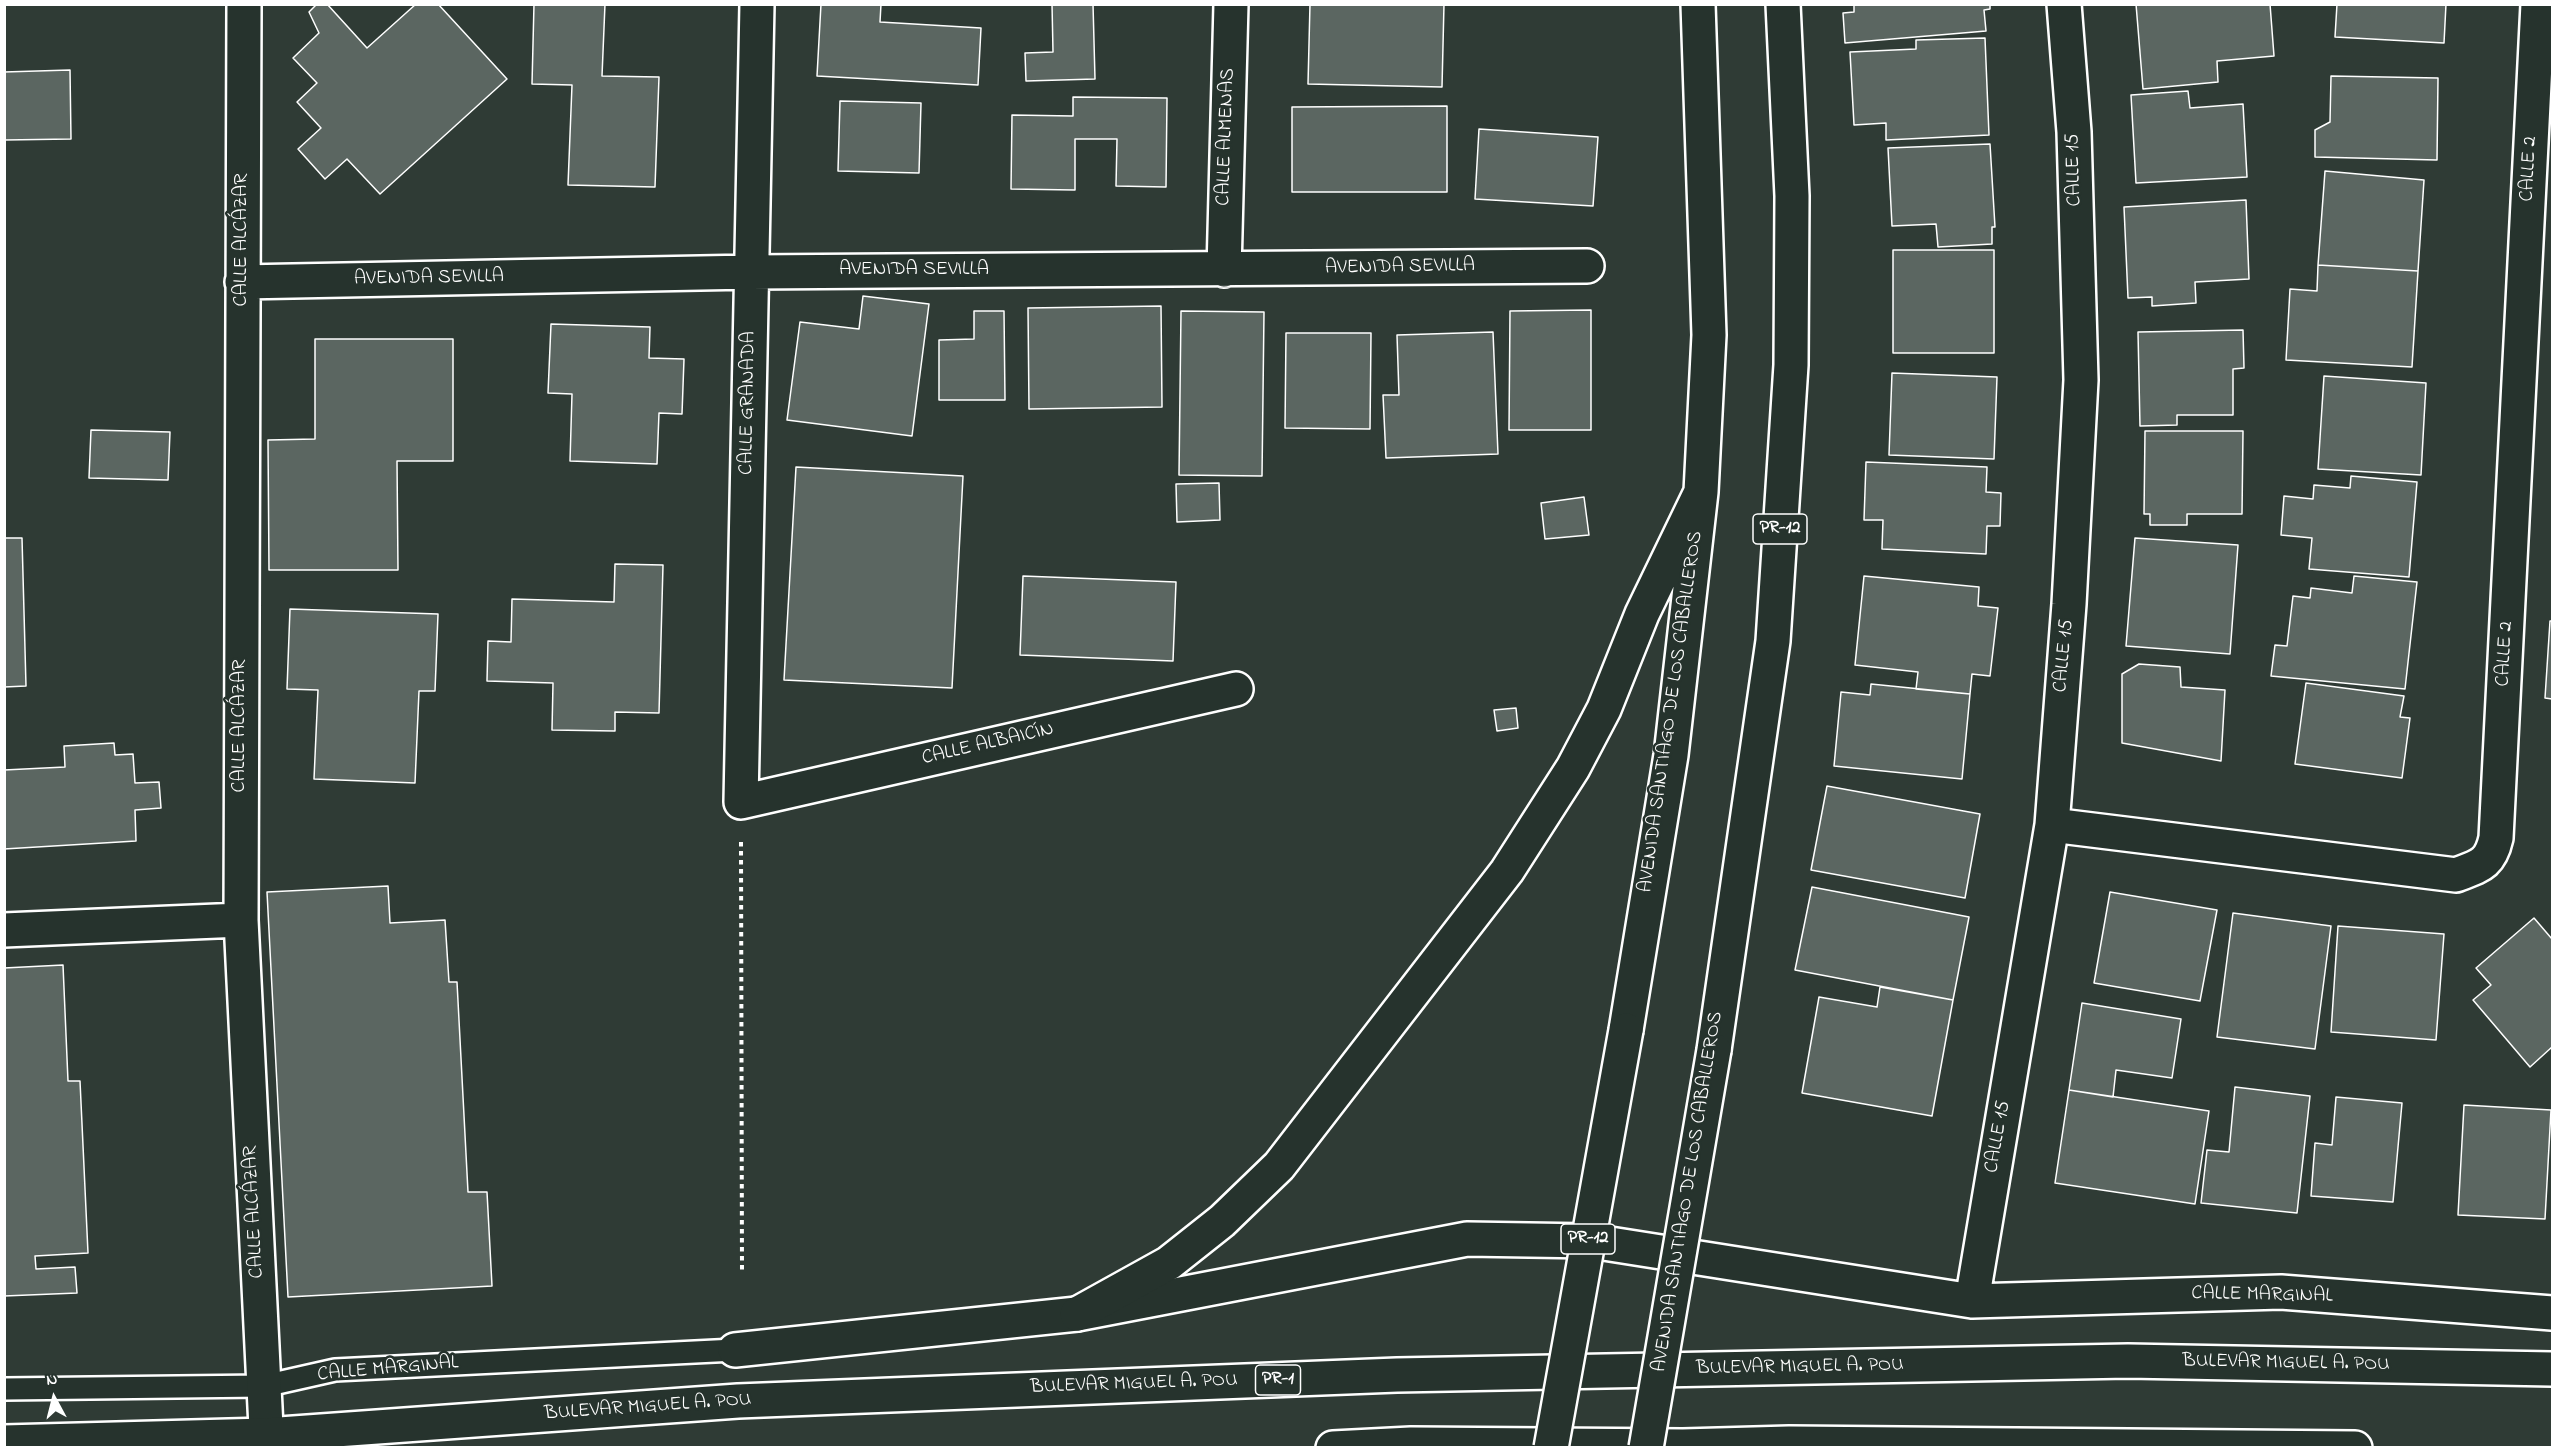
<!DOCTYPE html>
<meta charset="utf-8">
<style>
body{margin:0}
#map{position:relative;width:2557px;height:1452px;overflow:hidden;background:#2f3b35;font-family:"Indie Flower",sans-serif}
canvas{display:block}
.frame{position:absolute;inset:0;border:6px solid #fff;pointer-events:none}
.north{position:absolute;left:24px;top:1368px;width:60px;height:60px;-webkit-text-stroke:4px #26332d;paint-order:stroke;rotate:353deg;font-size:16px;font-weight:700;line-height:24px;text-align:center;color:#fff}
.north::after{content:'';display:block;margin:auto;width:21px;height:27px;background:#fff;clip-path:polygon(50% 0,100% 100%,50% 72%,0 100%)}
</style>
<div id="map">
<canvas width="2557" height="1452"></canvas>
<div class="frame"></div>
<div class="north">N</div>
</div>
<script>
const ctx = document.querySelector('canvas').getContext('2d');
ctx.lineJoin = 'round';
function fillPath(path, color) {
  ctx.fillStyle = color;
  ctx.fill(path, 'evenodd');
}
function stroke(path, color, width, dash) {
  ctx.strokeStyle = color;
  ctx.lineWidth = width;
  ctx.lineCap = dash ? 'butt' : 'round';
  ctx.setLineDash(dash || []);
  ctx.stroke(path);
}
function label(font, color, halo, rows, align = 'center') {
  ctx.font = font + ' "Indie Flower",sans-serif';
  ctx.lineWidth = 5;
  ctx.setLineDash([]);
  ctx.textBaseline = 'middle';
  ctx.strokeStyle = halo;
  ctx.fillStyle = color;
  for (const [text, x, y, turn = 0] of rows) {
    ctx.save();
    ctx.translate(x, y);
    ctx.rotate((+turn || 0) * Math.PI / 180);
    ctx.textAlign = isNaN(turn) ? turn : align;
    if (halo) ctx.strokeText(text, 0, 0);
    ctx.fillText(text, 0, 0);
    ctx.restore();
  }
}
const building = new Path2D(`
 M 317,4 L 327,4 L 367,48 L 416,4 L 438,4 L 507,79 L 380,194 L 347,159 L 325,179 L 298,149 L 321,128 L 297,102 L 317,83 L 293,58 L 319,33 L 309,12 Z
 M 534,4 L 605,4 L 602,76 L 659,77 L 655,187 L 568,185 L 572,85 L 532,84 Z
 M 821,4 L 881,4 L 880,22 L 981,28 L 978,85 L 817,76 Z
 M 1052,4 L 1093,4 L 1095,79 L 1026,81 L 1025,53 L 1053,52 Z
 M 1310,4 L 1444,4 L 1442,87 L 1308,84 Z
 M 1854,4 L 1990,4 L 1990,9 L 1984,10 L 1986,31 L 1845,43 L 1843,13 L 1854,12 Z
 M 2136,4 L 2270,4 L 2274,56 L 2217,61 L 2218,82 L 2143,89 Z
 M 2337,4 L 2446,4 L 2444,43 L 2335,37 Z
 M 1985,38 L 1989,135 L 1886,140 L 1886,123 L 1854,125 L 1850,52 L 1916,49 L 1916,40 Z
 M 70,70 L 71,139 L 4,140 L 4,72 Z
 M 2331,76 L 2438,78 L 2437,160 L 2315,157 L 2315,130 L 2330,122 Z
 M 2188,91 L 2190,108 L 2243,104 L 2247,177 L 2136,183 L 2131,95 Z
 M 1073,97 L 1167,98 L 1166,187 L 1116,186 L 1117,139 L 1075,139 L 1075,190 L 1011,189 L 1012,115 L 1073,116 Z
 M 840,101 L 921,103 L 919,173 L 838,171 Z
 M 1447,106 L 1447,192 L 1292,192 L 1292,107 Z
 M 1479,129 L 1598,137 L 1593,206 L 1475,199 Z
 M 1990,144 L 1995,227 L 1992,227 L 1992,244 L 1938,247 L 1936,224 L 1892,226 L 1888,148 Z
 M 2325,171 L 2424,180 L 2418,271 L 2318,265 Z
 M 2246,200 L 2249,279 L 2195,282 L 2196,303 L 2152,306 L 2152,297 L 2128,298 L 2124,207 Z
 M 1893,250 L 1994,250 L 1994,353 L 1893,353 Z
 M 2318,265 L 2418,271 L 2412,367 L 2286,360 L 2290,289 L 2317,291 Z
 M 863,296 L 929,304 L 912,436 L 787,420 L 800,322 L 859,329 Z
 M 1161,306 L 1162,407 L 1029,409 L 1028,308 Z
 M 1591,310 L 1591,430 L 1509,430 L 1510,311 Z
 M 974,311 L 1004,311 L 1005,400 L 939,400 L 939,340 L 974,339 Z
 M 1181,311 L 1264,312 L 1262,476 L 1179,475 Z
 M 551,324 L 650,327 L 649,358 L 684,359 L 682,414 L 659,413 L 657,464 L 570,461 L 572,394 L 548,393 Z
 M 2243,330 L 2244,368 L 2233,369 L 2233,415 L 2177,415 L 2177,425 L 2140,426 L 2138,332 Z
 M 1493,332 L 1498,454 L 1386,458 L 1383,395 L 1399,395 L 1397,335 Z
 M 1286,333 L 1371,333 L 1370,429 L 1285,428 Z
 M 315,339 L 453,339 L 453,461 L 397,461 L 398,570 L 269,570 L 268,440 L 315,439 Z
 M 1892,373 L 1997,377 L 1994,459 L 1889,455 Z
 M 2324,376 L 2426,383 L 2421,475 L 2318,469 Z
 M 91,430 L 170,432 L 168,480 L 89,478 Z
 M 2145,431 L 2243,431 L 2242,514 L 2187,514 L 2187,525 L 2150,525 L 2150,514 L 2144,514 Z
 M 1866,462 L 1987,467 L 1986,492 L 2001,493 L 2000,526 L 1987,526 L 1986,554 L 1882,549 L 1883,520 L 1864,520 Z
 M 796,467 L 963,476 L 952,688 L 784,680 Z
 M 2351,476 L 2417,482 L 2409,577 L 2309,569 L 2312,538 L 2281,535 L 2284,496 L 2313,499 L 2314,485 L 2350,488 Z
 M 1219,483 L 1220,520 L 1177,522 L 1176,484 Z
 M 1584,497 L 1589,535 L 1545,539 L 1541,503 Z
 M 4,538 L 22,538 L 26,686 L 4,687 Z
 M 2135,538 L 2238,545 L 2230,654 L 2126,646 Z
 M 615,564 L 663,565 L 659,713 L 615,712 L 615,731 L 552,730 L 553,683 L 487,681 L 488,641 L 511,642 L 512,599 L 614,602 Z
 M 1023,576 L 1176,582 L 1173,661 L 1020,655 Z
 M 1864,576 L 1979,587 L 1978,606 L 1998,608 L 1990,676 L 1972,674 L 1970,694 L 1916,689 L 1918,672 L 1855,665 Z
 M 2354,576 L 2417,582 L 2405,689 L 2271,676 L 2275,645 L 2287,646 L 2293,596 L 2310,598 L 2311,588 L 2352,593 Z
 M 290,609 L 438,614 L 435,691 L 419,691 L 415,783 L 314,779 L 318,690 L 287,689 Z
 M 2550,621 L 2552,621 L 2552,699 L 2545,698 Z
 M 2139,664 L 2180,667 L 2181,687 L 2225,690 L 2221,761 L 2122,743 L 2122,674 Z
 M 2306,683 L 2404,696 L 2400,717 L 2410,718 L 2402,778 L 2295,764 Z
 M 1871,684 L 1970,694 L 1962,779 L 1834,766 L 1841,692 L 1870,695 Z
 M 1516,708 L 1518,728 L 1497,731 L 1494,710 Z
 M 114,743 L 115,755 L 133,754 L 135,783 L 159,782 L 161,808 L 135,810 L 136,841 L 4,849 L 4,770 L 65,767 L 64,746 Z
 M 1827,786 L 1980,814 L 1965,898 L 1811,870 Z
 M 388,886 L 390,923 L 445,920 L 449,982 L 457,982 L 468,1192 L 487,1192 L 492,1286 L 288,1297 L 267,892 Z
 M 1812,887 L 1969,917 L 1953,1000 L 1795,970 Z
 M 2110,892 L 2217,910 L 2200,1001 L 2094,983 Z
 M 2233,913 L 2331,926 L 2315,1049 L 2217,1037 Z
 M 2534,918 L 2552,939 L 2552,1047 L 2530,1067 L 2473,1000 L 2491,985 L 2476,968 Z
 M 2338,926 L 2444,934 L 2436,1040 L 2331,1032 Z
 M 63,965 L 68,1081 L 80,1081 L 88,1253 L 35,1256 L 36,1269 L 75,1267 L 77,1293 L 4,1296 L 4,968 Z
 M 1880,987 L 1953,1000 L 1932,1116 L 1802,1093 L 1819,997 L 1877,1007 Z
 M 2082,1003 L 2181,1019 L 2172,1078 L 2116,1070 L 2113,1097 L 2069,1090 Z
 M 2235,1087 L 2310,1096 L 2297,1213 L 2201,1203 L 2207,1150 L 2229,1152 Z
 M 2069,1090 L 2209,1111 L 2195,1204 L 2055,1183 Z
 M 2336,1097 L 2402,1103 L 2393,1202 L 2311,1196 L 2315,1143 L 2332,1145 Z
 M 2464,1105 L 2551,1110 L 2545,1219 L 2458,1215 Z`);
const path = new Path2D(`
 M 741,842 L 742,1274`);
const service = new Path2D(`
 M 4,1389 L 264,1386 L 335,1370 L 735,1350`);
const minor = new Path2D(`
 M 244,4 L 241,920 L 267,1448
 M 757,4 L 741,802 L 1236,689
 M 1224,270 L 1231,4
 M 242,282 L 751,272 L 1587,266
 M 2052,825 L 2456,875 C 2479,866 2490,865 2496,838 L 2538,4
 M 4,930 L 241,920
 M 1972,1301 L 2052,825 L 2069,604 L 2081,380 L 2074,132 L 2064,4
 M 735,1350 L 1077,1314 L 1467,1239 L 1591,1241 L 1972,1301 L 2281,1292 L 2552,1313`);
const primary = new Path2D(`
 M 4,1442 L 266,1435 L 738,1401 L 1397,1375 L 2128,1361 L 2552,1369
 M 1333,1448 L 1411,1444 L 1683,1446 L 1789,1443 L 2355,1448`);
const motorway = new Path2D(`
 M 1626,1030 L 1671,755 L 1701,492 L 1709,335 L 1698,4
 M 1714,1050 L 1773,641 L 1791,365 L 1792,196 L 1783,4
 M 1077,1314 L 1169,1263 L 1222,1221 L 1279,1166 L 1507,871 L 1573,768 L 1604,709 L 1642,614 L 1701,492`);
const motorwayBridge = new Path2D(`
 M 1551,1448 L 1626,1030
 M 1646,1448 L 1714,1050`);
const shields = [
 [1780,529,54],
 [1588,1239,54],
 [1278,1380,45]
];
const shieldNames = [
 ["PR-12",1780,529],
 ["PR-12",1588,1239],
 ["PR-1",1278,1380]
];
const streetNames = [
 ["CALLE ALMENAS",1227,137,-88],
 ["CALLE 2",2530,169,-87],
 ["CALLE 15",2075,170,-92],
 ["CALLE ALCÁZAR",243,240,-90],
 ["AVENIDA SEVILLA",1400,268,-1],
 ["AVENIDA SEVILLA",914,271],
 ["AVENIDA SEVILLA",429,279,-1],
 ["CALLE GRANADA",749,403,-89],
 ["CALLE 2",2506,654,-87],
 ["CALLE 15",2065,656,-85],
 ["AVENIDA SANTIAGO DE LOS CABALLEROS",1672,712,-82],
 ["CALLE ALCÁZAR",241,726,-90],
 ["CALLE ALBAICÍN",988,745,-13],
 ["CALLE 15",1999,1137,-80],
 ["AVENIDA SANTIAGO DE LOS CABALLEROS",1689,1192,-81],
 ["CALLE ALCÁZAR",255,1212,-93],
 ["CALLE MARGINAL",2262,1296,1],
 ["BULEVAR MIGUEL A. POU",2286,1364,1],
 ["BULEVAR MIGUEL A. POU",1800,1368,-1],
 ["CALLE MARGINAL",388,1370,-5],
 ["BULEVAR MIGUEL A. POU",1134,1385,-2],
 ["BULEVAR MIGUEL A. POU",648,1408,-4]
];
fillPath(building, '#5b6661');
stroke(building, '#fff', 1.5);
stroke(service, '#fff', 26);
stroke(minor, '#fff', 38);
stroke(primary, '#fff', 38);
stroke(motorway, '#fff', 38);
stroke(path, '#fff', 4, [4.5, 4.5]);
stroke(service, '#26332d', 21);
stroke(minor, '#26332d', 33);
stroke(primary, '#26332d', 33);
stroke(motorway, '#26332d', 33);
stroke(motorwayBridge, '#fff', 38, []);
stroke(motorwayBridge, '#26332d', 33);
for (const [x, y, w] of shields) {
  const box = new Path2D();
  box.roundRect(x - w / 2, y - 15, w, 30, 4.5);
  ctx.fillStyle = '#26332d';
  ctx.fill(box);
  stroke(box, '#fff', 1.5);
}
label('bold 18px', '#fff', null, shieldNames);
label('20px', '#fff', '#26332d', streetNames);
</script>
